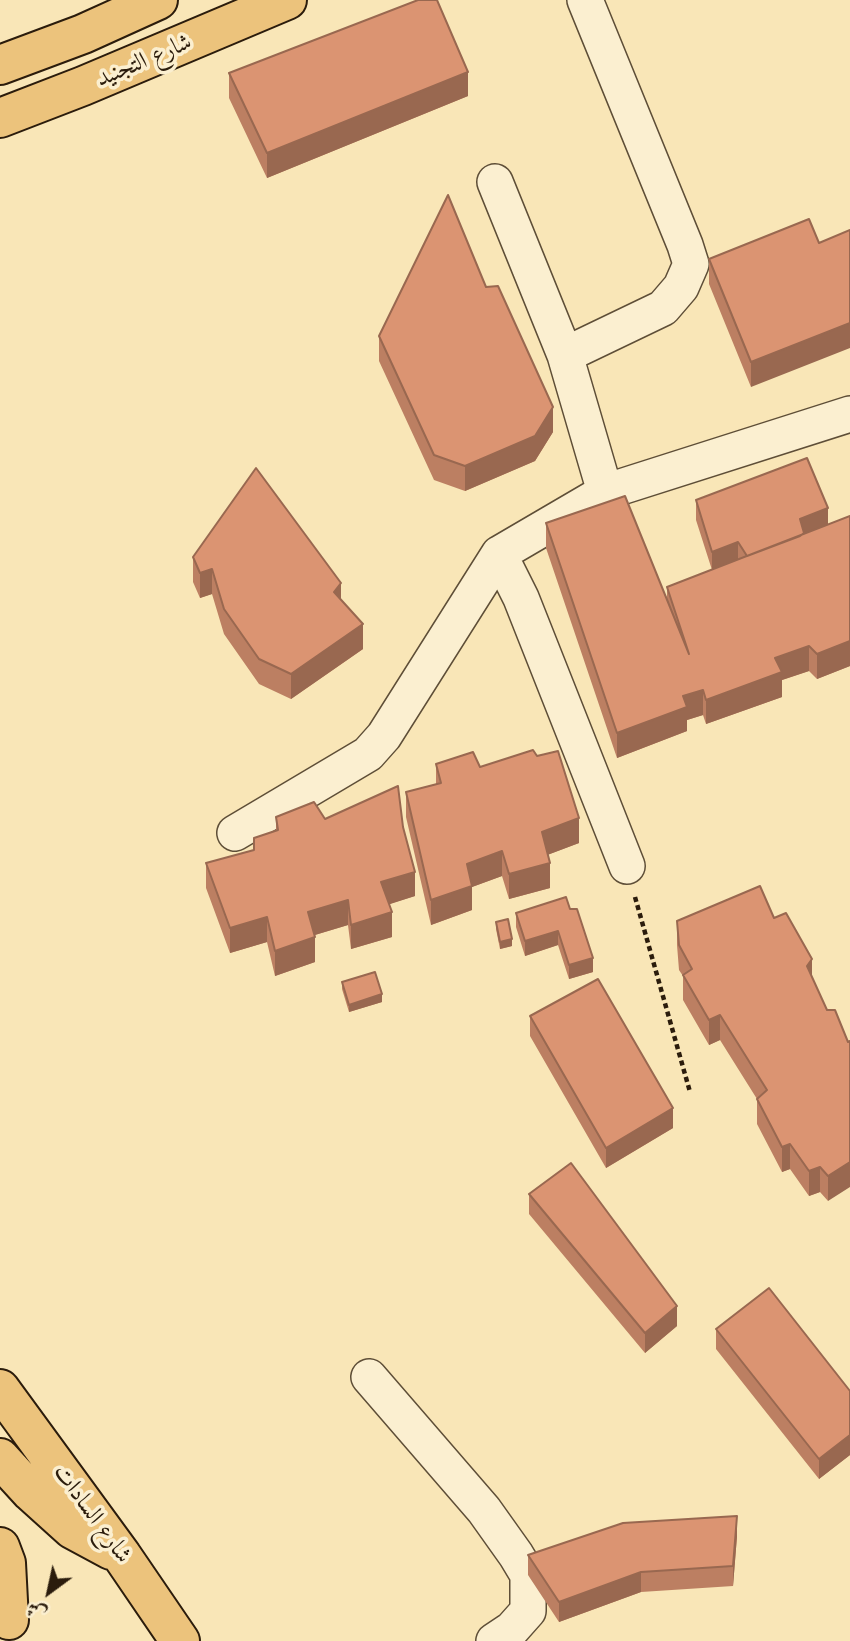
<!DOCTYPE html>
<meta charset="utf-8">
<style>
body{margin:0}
#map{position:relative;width:850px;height:1641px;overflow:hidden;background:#f9e6b7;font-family:"Old Standard TT",Amiri,serif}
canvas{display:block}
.north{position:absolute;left:14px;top:1557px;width:70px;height:70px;-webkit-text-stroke:5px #fbefd0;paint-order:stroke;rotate:213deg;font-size:19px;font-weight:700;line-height:28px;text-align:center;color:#2b1c0c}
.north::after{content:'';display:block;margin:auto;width:24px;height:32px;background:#2b1c0c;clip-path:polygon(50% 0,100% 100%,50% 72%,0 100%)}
</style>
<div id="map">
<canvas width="850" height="1641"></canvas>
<div class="north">ش</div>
</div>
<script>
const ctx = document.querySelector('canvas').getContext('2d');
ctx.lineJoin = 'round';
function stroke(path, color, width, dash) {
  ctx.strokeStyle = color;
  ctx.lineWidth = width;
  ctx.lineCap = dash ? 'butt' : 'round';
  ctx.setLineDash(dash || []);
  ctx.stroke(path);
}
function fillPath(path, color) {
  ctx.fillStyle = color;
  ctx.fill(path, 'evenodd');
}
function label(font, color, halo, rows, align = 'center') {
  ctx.font = font + ' "Old Standard TT",Amiri,serif';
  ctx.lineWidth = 7;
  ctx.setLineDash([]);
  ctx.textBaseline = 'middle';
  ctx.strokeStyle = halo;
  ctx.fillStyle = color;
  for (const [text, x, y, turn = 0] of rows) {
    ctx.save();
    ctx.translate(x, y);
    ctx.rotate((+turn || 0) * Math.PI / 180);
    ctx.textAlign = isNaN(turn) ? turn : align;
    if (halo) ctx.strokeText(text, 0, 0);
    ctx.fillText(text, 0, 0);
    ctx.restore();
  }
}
const path = new Path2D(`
 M 635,897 L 690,1092`);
const street = new Path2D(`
 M 495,182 L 565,355 L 605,492
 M 565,355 L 663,308 L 681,287 L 691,264 L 685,245 L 585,0
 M 499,554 L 521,598 L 627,866
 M 235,833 L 368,754 L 384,736 L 499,554 L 605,492 L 850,414
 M 369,1377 L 484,1510 L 516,1555 L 528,1575 L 528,1611 L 512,1629 L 494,1641`);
const highway = new Path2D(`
 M 0,65 L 83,34 L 158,0
 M 0,118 L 83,86 L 287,0
 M 0,1389 L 122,1556 L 180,1641
 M 0,1458 L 31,1492 L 72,1529 L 111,1550
 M 0,1547 L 6,1563 L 9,1620`);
const wall = new Path2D(`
 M 229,73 L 468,96 L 267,178 L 229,98 Z
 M 809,219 L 751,387 L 709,284 L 709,259 Z
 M 486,287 L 553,432 L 535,461 L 465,491 L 434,480 L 379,361 L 379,336 Z
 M 696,500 L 828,525 L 850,516 L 850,666 L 817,679 L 809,671 L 782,680 L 782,697 L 706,724 L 703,715 L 687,720 L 687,731 L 617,758 L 546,548 L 546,523 L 667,600 L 667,587 L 712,570 L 696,520 Z
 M 193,557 L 341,599 L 363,649 L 291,699 L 259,684 L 224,634 L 212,594 L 200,598 L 193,582 Z
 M 436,764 L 480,767 L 579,843 L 547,855 L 550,888 L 509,899 L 502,876 L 472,887 L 472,910 L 431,925 L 406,817 L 406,792 L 436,784 Z
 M 276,817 L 325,819 L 403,827 L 415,896 L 389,904 L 392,937 L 351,949 L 348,925 L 315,935 L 315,962 L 275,976 L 267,942 L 230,953 L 206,888 L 206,863 L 254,850 L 276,831 Z
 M 570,909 L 593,972 L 569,979 L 558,945 L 525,956 L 516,927 L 516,913 Z
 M 774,918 L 812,978 L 827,1010 L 835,1010 L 828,1201 L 820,1192 L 809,1196 L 790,1169 L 782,1172 L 757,1124 L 757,1099 L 720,1040 L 709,1045 L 683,1000 L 683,976 L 679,970 L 677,945 L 677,921 Z
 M 496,922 L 512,946 L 500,949 L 496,929 Z
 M 342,982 L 382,1002 L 349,1012 L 342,989 Z
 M 530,1016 L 673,1128 L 606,1168 L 530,1036 Z
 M 529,1194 L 677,1326 L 645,1353 L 529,1214 Z
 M 716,1329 L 850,1391 L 850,1455 L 819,1479 L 716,1349 Z
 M 737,1536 L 733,1586 L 641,1592 L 559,1622 L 528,1575 L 528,1555 Z`);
const shadedWall = new Path2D(`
 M 468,72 L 468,96 L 267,178 L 267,153 Z
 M 850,323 L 850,348 L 751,387 L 751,362 Z
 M 553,407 L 553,432 L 535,461 L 465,491 L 465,466 Z
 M 828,508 L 828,528 L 804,553 L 800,519 Z
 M 738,542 L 738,562 L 712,572 L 712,552 Z
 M 212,569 L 212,594 L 200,598 L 200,573 Z
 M 341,583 L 341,608 L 334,592 Z
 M 363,624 L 363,649 L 291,699 L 291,674 Z
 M 850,641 L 850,666 L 817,679 L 817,654 Z
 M 809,646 L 809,671 L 782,680 L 782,697 L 706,724 L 706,700 L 775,658 Z
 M 703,690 L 703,715 L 687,720 L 687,731 L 617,758 L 617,733 L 683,696 Z
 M 579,818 L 579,843 L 542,857 L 542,832 Z
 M 502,851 L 502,876 L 472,887 L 472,910 L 431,925 L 431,900 L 467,864 Z
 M 550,863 L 550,888 L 509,899 L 509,874 Z
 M 415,872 L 415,896 L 381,907 L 381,882 Z
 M 348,900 L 348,925 L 308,937 L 308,912 Z
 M 392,912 L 392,937 L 351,949 L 351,925 Z
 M 267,917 L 267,942 L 230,953 L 230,928 Z
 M 558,931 L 558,945 L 525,956 L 525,941 Z
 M 315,937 L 315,962 L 275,976 L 275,951 Z
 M 512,939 L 512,946 L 500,949 L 500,942 Z
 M 593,958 L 593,972 L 569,979 L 569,965 Z
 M 812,959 L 812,984 L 807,966 Z
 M 382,994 L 382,1002 L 349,1012 L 349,1005 Z
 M 720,1015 L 720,1040 L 709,1045 L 709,1020 Z
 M 673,1108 L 673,1128 L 606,1168 L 606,1148 Z
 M 790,1144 L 790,1169 L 782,1172 L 782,1147 Z
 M 850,1162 L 850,1187 L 828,1201 L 828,1176 Z
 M 820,1167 L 820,1192 L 809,1196 L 809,1171 Z
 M 677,1306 L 677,1326 L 645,1353 L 645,1333 Z
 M 850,1435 L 850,1455 L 819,1479 L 819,1459 Z
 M 737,1516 L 737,1536 L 733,1586 L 733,1566 Z
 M 641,1572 L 641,1592 L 559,1622 L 559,1602 Z`);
const building = new Path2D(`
 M 418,0 L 437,0 L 468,72 L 267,153 L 229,73 Z
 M 448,195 L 486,287 L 498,286 L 553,407 L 535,436 L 465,466 L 434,455 L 379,336 Z
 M 809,219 L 819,243 L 850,230 L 850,323 L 751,362 L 709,259 Z
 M 807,458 L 828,508 L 800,519 L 804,533 L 800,536 L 747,556 L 738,542 L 712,552 L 696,500 Z
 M 256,468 L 341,583 L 334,592 L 363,624 L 291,674 L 259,659 L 224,609 L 212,569 L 200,573 L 193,557 Z
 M 625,496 L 689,654 L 667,587 L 850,516 L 850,641 L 817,654 L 809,646 L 775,658 L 782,672 L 706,700 L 703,690 L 683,696 L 687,707 L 617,733 L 546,523 Z
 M 533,750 L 537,756 L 558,751 L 579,818 L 542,832 L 550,863 L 509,874 L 502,851 L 467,864 L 472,886 L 431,900 L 406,792 L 441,783 L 436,764 L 473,752 L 480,767 Z
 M 398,786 L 403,827 L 415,872 L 381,882 L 392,912 L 351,925 L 348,900 L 308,912 L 315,937 L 275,951 L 267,917 L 230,928 L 206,863 L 254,850 L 254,838 L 278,830 L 276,817 L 314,802 L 325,819 Z
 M 760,886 L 774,918 L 786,913 L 812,959 L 807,966 L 827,1010 L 835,1010 L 848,1042 L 850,1041 L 850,1162 L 828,1176 L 820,1167 L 809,1171 L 790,1144 L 782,1147 L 757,1099 L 767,1090 L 720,1015 L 709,1020 L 683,975 L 692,969 L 679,945 L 677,921 Z
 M 566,897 L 570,909 L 577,909 L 593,958 L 569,965 L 558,931 L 525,941 L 516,913 Z
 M 508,919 L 512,939 L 500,942 L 496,922 Z
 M 375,972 L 382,994 L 349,1005 L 342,982 Z
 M 598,979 L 673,1108 L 606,1148 L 530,1016 Z
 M 571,1163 L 677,1306 L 645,1333 L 529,1194 Z
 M 769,1288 L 850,1391 L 850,1435 L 819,1459 L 716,1329 Z
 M 737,1516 L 733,1566 L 641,1572 L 559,1602 L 528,1555 L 623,1523 Z`);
const streetNames = [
 ["شارع التجنيد",144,61,-23],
 ["شارع السادات",92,1514,54]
];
stroke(street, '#5e4e37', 38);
stroke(highway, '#2b1c0c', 42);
stroke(path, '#2b1c0c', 4.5, [5, 3.5]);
stroke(street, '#fbefd0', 35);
stroke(highway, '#ecc37c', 38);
fillPath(wall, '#bc7f62');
fillPath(shadedWall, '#996850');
fillPath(building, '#db9472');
stroke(building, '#996850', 2);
label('24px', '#2b1c0c', '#fbefd0', streetNames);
</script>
